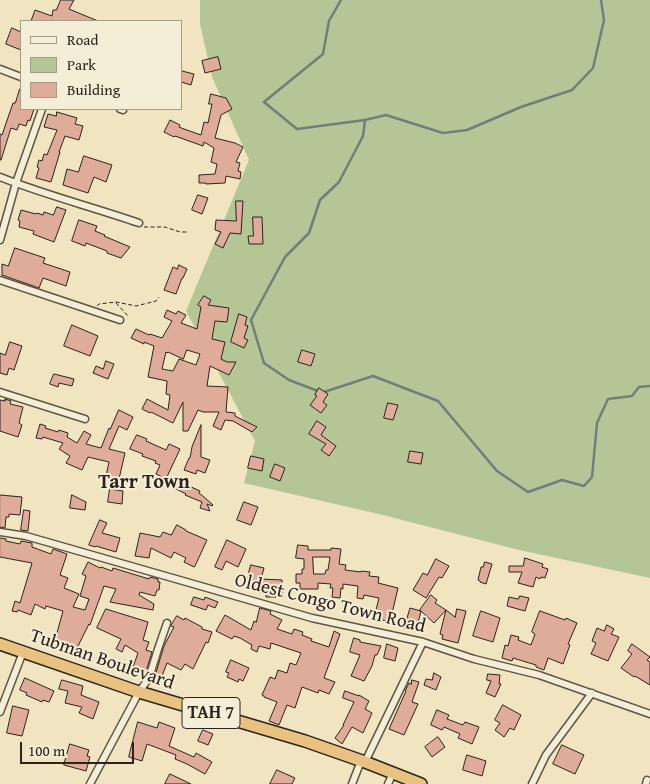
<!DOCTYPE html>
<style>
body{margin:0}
#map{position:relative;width:650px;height:784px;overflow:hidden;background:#f0e5c0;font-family:"Gentium Book Plus",serif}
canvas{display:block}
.legend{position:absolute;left:20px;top:20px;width:162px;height:90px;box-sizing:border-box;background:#f5eed6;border:1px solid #a59c8b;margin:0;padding:6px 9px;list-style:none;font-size:15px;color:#2e221b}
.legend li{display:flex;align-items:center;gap:10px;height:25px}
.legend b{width:25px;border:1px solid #a59c8b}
.scale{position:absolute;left:20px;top:742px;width:114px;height:22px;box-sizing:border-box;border:2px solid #2e221b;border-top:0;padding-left:6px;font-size:15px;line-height:18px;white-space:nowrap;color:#2e221b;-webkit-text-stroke:4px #f5eed6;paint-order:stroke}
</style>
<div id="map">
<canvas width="650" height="784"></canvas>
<ul class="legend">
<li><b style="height:6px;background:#f5eed6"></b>Road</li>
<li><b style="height:14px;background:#b4c696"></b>Park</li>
<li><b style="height:14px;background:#deac99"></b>Building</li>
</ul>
<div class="scale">100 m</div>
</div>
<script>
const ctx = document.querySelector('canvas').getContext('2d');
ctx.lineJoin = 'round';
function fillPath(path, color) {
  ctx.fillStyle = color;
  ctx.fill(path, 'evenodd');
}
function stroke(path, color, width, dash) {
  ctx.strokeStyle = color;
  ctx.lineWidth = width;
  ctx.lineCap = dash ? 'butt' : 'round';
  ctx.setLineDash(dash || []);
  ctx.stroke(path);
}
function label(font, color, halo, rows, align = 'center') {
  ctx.font = font + ' "Gentium Book Plus",serif';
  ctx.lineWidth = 4;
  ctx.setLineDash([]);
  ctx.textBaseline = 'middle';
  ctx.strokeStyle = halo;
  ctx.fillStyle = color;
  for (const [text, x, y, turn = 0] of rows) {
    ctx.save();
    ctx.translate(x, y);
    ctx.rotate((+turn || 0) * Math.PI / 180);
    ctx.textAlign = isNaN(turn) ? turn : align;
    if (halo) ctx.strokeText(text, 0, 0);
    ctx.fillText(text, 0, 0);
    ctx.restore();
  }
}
const green = new Path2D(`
 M 200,0 L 650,0 L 650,578 L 519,550 L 383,515 L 244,483 L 255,441 L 186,311 L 249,160 L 212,77 L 200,24 Z`);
const stream = new Path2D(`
 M 341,0 L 329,21 L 323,54 L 264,102 L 297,129 L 365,120 L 386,115 L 443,133 L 467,130 L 521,107 L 572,90 L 593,68 L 604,20 L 601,0
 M 318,391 L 289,380 L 264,363 L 251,320 L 285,257 L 309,233 L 320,200 L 339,182 L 363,136 L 365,120
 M 324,392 L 373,376 L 438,401 L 497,471 L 528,492 L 562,480 L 584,486 L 592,477 L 597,423 L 608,399 L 632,396 L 639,387 L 650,386`);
const building = new Path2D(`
 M 61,0 L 74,0 L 69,9 L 98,21 L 31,21 L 35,10 L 52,16 L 53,10 L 56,10 Z
 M 12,28 L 21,32 L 21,50 L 6,44 Z
 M 218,57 L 221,69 L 205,73 L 202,61 Z
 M 182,71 L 194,74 L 191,85 L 181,82 Z
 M 20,89 L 21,89 L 21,109 L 34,109 L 30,121 L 28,120 L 26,126 L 19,124 L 17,130 L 11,128 L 1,160 L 0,160 L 0,134 L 2,135 L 13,103 L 15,103 Z
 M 211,94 L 226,98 L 232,109 L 221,115 L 215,138 L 235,143 L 243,147 L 236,162 L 240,163 L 238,171 L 241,172 L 240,179 L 226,176 L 225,183 L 206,184 L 206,183 L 199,183 L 199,175 L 215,174 L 217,164 L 211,162 L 214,148 L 204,142 L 203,146 L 175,136 L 174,137 L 164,132 L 170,120 L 180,125 L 179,127 L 184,129 L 201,135 L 204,122 L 208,123 L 212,104 L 209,104 Z
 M 57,112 L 77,118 L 75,124 L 83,126 L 79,140 L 65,136 L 59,152 L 60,152 L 51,182 L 36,178 L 39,168 L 37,167 L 39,160 L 42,161 L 44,154 L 47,155 L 57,130 L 44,127 L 48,114 L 56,116 Z
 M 84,156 L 112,165 L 106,182 L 94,177 L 88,193 L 63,185 L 67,169 L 78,172 Z
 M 198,195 L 208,198 L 202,214 L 192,210 Z
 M 236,201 L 243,201 L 241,234 L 230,233 L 223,248 L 215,244 L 221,232 L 215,230 L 216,220 L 236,221 Z
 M 57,207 L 66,210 L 54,242 L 33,234 L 34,231 L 19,227 L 20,221 L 18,220 L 21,210 L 36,214 L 37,213 L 43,215 L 44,212 L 53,215 Z
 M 253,217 L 262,217 L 263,244 L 249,244 L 248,236 L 253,236 Z
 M 79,220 L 97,226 L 95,231 L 105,235 L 104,236 L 130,247 L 121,258 L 107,253 L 107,251 L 86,243 L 85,246 L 72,241 Z
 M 15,248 L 45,258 L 43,263 L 70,272 L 66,286 L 43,278 L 39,288 L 2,275 L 2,264 L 8,266 Z
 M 179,265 L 187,269 L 183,278 L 182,278 L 176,294 L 164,290 L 173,267 L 177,269 Z
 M 204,296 L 211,300 L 208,305 L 229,308 L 227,322 L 215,321 L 212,339 L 225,342 L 221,359 L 227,362 L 236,362 L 229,375 L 210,366 L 207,386 L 228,387 L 226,412 L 235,413 L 235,416 L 257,427 L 252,432 L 233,421 L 225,420 L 221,430 L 213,426 L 219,412 L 203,412 L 198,410 L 188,431 L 183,431 L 183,402 L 173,423 L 151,412 L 150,413 L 142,409 L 147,399 L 168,410 L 170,395 L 166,394 L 167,381 L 148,377 L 154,346 L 144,342 L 144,344 L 131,338 L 136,329 L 149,335 L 150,334 L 162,338 L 172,321 L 164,317 L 167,310 L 176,314 L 178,311 L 186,315 L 181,323 L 197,329 L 201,307 L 198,305 ZM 187,350 L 200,354 L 196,365 L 179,359 L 173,371 L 162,369 L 166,352 L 167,353 L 168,352 L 183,359 Z
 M 239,314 L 247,317 L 245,325 L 248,326 L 244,338 L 248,340 L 244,348 L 231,342 Z
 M 72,325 L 98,336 L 90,356 L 64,346 Z
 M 10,342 L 22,346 L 14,370 L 9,368 L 7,375 L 0,373 L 0,353 L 5,355 Z
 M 302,350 L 315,354 L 311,366 L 298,362 Z
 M 106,361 L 114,364 L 108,379 L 93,373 L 96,366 L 103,369 Z
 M 54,374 L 74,379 L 72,386 L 59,383 L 58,387 L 50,384 Z
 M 319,388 L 328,394 L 323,402 L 327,405 L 321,413 L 310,405 L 317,396 L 315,395 Z
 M 5,399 L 11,401 L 10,404 L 23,407 L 19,423 L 22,425 L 18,437 L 0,431 L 0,400 L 5,401 Z
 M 388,403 L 398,405 L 393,420 L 384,418 Z
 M 119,410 L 133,417 L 127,430 L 119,426 L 109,449 L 125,453 L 119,479 L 106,476 L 109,462 L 88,457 L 82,470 L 66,463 L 70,456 L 59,449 L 63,443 L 43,437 L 42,439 L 36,438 L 40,424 L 46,426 L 45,428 L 58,432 L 59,430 L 68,433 L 67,437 L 77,443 L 84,431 L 91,435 L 86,444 L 101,448 L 109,428 L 110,429 Z
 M 317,421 L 326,427 L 321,435 L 336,446 L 329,456 L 321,450 L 326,444 L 309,434 Z
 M 201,425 L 201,457 L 210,460 L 205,473 L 197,470 L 196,474 L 184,470 L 189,458 L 190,458 L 192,447 Z
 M 137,435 L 147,439 L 146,441 L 166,450 L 169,444 L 180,449 L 166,479 L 156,474 L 160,465 L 155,463 L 156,461 L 142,456 L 143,454 L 130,449 Z
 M 410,451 L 423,453 L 421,464 L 408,462 Z
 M 251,456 L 264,459 L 262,471 L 248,468 Z
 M 275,464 L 285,468 L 280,481 L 270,477 Z
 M 178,481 L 189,487 L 189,486 L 200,491 L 199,493 L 204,497 L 213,505 L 212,506 L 207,504 L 210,511 L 200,508 L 202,502 L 185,495 L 186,494 L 174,488 Z
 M 110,489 L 123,491 L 122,504 L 108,502 Z
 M 0,495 L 22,497 L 20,515 L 9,514 L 9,517 L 6,517 L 5,528 L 0,527 Z
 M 72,495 L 86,502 L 85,510 L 70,508 Z
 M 244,502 L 258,507 L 251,525 L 237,520 Z
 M 24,510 L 30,511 L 28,531 L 21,530 Z
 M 100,520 L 107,523 L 102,533 L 120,538 L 116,552 L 96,546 L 95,547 L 89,545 Z
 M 177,525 L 186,530 L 186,531 L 207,540 L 195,566 L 194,567 L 184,562 L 186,558 L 174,552 L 171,558 L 151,548 L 149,558 L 135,556 L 140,533 L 160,537 L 163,532 L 171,535 Z
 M 0,538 L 6,539 L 6,541 L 20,544 L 21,541 L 32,543 L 32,547 L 51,554 L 53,549 L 67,554 L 60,575 L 68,578 L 64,588 L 79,594 L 73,607 L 85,610 L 89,599 L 80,596 L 86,576 L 82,574 L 88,562 L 100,568 L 101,567 L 112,571 L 113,568 L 149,579 L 150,577 L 158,579 L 158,582 L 160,582 L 159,590 L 157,590 L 155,596 L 140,592 L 139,595 L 154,604 L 153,610 L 110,602 L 116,589 L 104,586 L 90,625 L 89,624 L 77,648 L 75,648 L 72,652 L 67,648 L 69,644 L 55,640 L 63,611 L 46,606 L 45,609 L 35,604 L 31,615 L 18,610 L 17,612 L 12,611 L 15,601 L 20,603 L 32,563 L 0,557 Z
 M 227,540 L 246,549 L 238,567 L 226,561 L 222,570 L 215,567 Z
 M 298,545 L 308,546 L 308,550 L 331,550 L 331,548 L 341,549 L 339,564 L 346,565 L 345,570 L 361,572 L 361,571 L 370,572 L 369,576 L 379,577 L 378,583 L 398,588 L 390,622 L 374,618 L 379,598 L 364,595 L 363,599 L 357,598 L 358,586 L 343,584 L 343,589 L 341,588 L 340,598 L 332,597 L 333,588 L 330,588 L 331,584 L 318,583 L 318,589 L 300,589 L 300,583 L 296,583 L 296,574 L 302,574 L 302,569 L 304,569 L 304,559 L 296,558 ZM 313,557 L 330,557 L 328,570 L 326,570 L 325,574 L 314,574 Z
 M 525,558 L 543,564 L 542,567 L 548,569 L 545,578 L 541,577 L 540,579 L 536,577 L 533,587 L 518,583 L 522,572 L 509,572 L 509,566 L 523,566 Z
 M 436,559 L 449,566 L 442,578 L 439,577 L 426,598 L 413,590 L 423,573 L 427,575 Z
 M 485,562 L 492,564 L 486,584 L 480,582 L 480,581 L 478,580 L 481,567 L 483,567 Z
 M 251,565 L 264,568 L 261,579 L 282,580 L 282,594 L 276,594 L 276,597 L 266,597 L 266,594 L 245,588 Z
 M 431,595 L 437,600 L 435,603 L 446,610 L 434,623 L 421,611 L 416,631 L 404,628 L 410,608 L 421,611 L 420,610 Z
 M 520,596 L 529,598 L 525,611 L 507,606 L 509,597 L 518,599 Z
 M 194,597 L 204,600 L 205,597 L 218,602 L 215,608 L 208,605 L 206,610 L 191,605 Z
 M 260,608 L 271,611 L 270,614 L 282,620 L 277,629 L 292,634 L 294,629 L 303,632 L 302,635 L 312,639 L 311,641 L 329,647 L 334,631 L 340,634 L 324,678 L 335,682 L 329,694 L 319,690 L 318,693 L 302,687 L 295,708 L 287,705 L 279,725 L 269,721 L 277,702 L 264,697 L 264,696 L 262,695 L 270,677 L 275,679 L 278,670 L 287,673 L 290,663 L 296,665 L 301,653 L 271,643 L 270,649 L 259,646 L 257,652 L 251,649 L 252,645 L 240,638 L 234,636 L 232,639 L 216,631 L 225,615 L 251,630 L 254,621 L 256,622 Z
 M 106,609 L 148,622 L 143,640 L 149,642 L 146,650 L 152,652 L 145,675 L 137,672 L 138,668 L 133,667 L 138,653 L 125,645 L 122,652 L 116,649 L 121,639 L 97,628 Z
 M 457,609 L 466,611 L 458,643 L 442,639 L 443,635 L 440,634 L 446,610 L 455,617 Z
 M 481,611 L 500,618 L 493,642 L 473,636 Z
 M 540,611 L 565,620 L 566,618 L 577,623 L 568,644 L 570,645 L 563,664 L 548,658 L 544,670 L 536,667 L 536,665 L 513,658 L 512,661 L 502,658 L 505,645 L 508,646 L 511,635 L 519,637 L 518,640 L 531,645 L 535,634 L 532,632 Z
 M 177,616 L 184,620 L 185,618 L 202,627 L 202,629 L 212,632 L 208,643 L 206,642 L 193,669 L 185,664 L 181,670 L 167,663 L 160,681 L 154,679 L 164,646 L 174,627 L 171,626 Z
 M 607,625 L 614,629 L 611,634 L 619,637 L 608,661 L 591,654 L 596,643 L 592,641 L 597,628 L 604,631 Z
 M 354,638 L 360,640 L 360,642 L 381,646 L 377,655 L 375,655 L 372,666 L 364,681 L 351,676 L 360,655 L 350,652 Z
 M 387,644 L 398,648 L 395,661 L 384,658 Z
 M 632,644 L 650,657 L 647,660 L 650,662 L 650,685 L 635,676 L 634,677 L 621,668 L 632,654 L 628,651 Z
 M 231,660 L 249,668 L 243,681 L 239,679 L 238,682 L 227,677 L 229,673 L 226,672 Z
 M 434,673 L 441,677 L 436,690 L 424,685 L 426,679 L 432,680 Z
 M 488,674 L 500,675 L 499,684 L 501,684 L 495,697 L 486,693 L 491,681 L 487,680 Z
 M 25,678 L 54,691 L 49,702 L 43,700 L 42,702 L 26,695 L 27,693 L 20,690 Z
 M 62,680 L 83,686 L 81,695 L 99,702 L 93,719 L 79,713 L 82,707 L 65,703 L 68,691 L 59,689 Z
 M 412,680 L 419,682 L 412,702 L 418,704 L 404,735 L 389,729 L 406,691 L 405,691 L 409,683 L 411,684 Z
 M 345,691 L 359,696 L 359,695 L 369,701 L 365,709 L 372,713 L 363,733 L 352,727 L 342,744 L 335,738 L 344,725 L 343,725 L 354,702 L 343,698 Z
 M 503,705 L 521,715 L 514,730 L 510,728 L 504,737 L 495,730 L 500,723 L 495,720 Z
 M 13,706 L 29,710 L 22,736 L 7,733 Z
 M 437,710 L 449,715 L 447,719 L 463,725 L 465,722 L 479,727 L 472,744 L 458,738 L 460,734 L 444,727 L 442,730 L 431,725 Z
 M 138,722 L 157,728 L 159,722 L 175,728 L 169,746 L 194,757 L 196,753 L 212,762 L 205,774 L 187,764 L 175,759 L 176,755 L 147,744 L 142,761 L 129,757 Z
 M 203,730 L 213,734 L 208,745 L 198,741 Z
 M 438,737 L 445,747 L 432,757 L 425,747 Z
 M 70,744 L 89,750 L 87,756 L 90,757 L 86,771 L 64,765 Z
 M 562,745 L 584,755 L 575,774 L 553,764 Z
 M 467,755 L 486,761 L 482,776 L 463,770 Z
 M 277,770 L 295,778 L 292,784 L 270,784 Z
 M 170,774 L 191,784 L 165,784 Z`);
const path = new Path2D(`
 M 144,227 L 165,227 L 180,232 L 189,232
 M 116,303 L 129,317
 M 97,306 L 99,304 L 116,302 L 136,306 L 156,301 L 159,297`);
const minor = new Path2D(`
 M 0,69 L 21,77
 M 120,109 L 123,110
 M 0,177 C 45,195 93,207 139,223
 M 0,240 L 16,183 L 42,109
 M 0,280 L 120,320
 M 0,392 L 85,419
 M 0,532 L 26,536 L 312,618 L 423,642 L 474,659 L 539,675 L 650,714
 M 0,712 L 23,652
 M 365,762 L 423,642
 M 90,784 L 139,692 L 149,678 L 158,649 L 167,623
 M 352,784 L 361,761
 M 388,784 L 393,773
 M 532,784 L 546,755 L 592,693
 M 646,784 L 647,780`);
const trunk = new Path2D(`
 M 0,644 L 139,692 L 305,741 L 365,762 L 421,784`);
const shields = [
 [211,713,58]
];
const shieldNames = [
 ["TAH 7",211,713]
];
const streetNames = [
 ["Oldest Congo Town Road",330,604,14],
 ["Tubman Boulevard",102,660,19]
];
const neighbourhoodNames = [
 ["Tarr Town",144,483]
];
fillPath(green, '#b4c696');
stroke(stream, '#727e7d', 2.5);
fillPath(building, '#deac99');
stroke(building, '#2e221b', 1);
stroke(minor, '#5e5344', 9);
stroke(trunk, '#2e221b', 14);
stroke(path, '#2e221b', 1, [4, 2.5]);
stroke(minor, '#f5eed6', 6);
stroke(trunk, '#e8c280', 11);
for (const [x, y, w] of shields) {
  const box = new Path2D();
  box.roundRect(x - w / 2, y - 15.5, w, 31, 4);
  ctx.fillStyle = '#f5eed6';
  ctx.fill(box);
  stroke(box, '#2e221b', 1);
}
label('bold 18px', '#2e221b', null, shieldNames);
label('19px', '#2e221b', '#f5eed6', streetNames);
label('bold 20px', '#2e221b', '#f5eed6', neighbourhoodNames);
</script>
